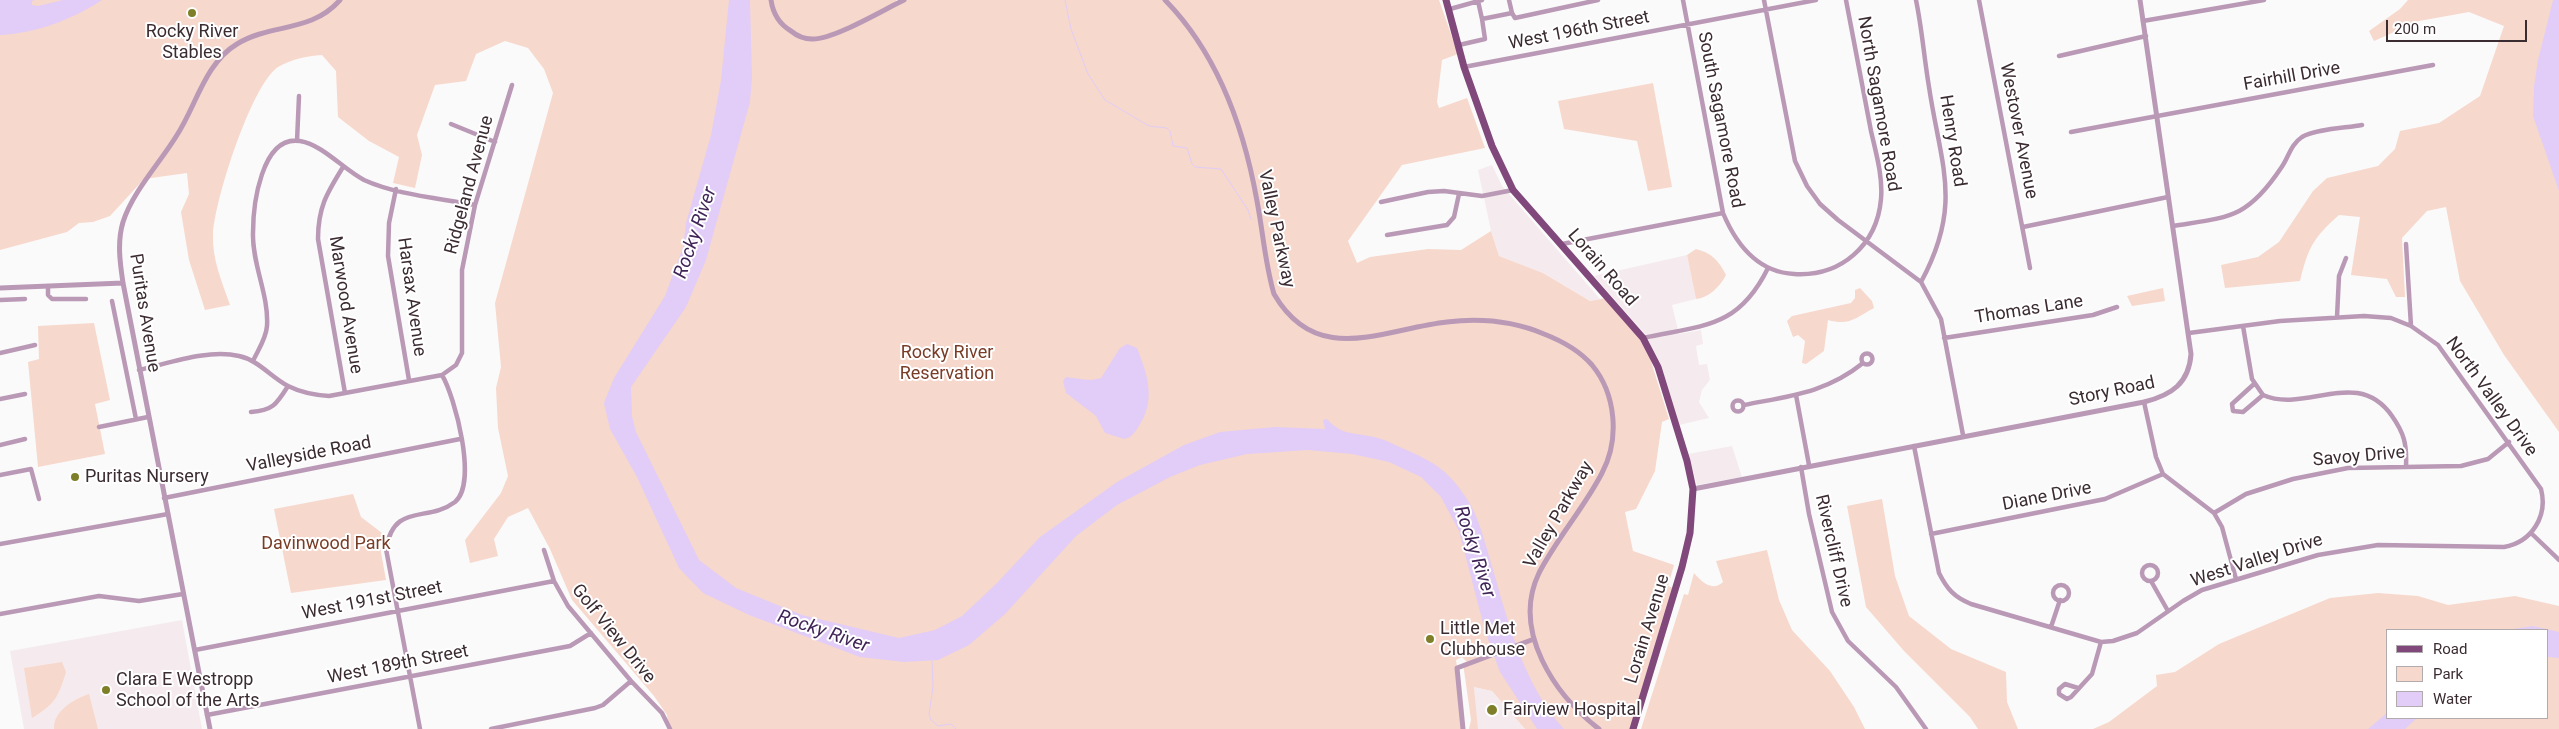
<!DOCTYPE html>
<style>
body{margin:0}
#map{position:relative;width:2559px;height:729px;overflow:hidden;background:#fafafa;font-family:Roboto,sans-serif}
canvas{display:block}
.legend{position:absolute;left:2386px;top:629px;width:162px;height:90px;box-sizing:border-box;background:#fff;border:1px solid #b1abad;margin:0;padding:6px 9px;list-style:none;font-size:15px;color:#3b2c32}
.legend li{display:flex;align-items:center;gap:10px;height:25px}
.legend b{width:25px;border:1px solid #b1abad}
.scale{position:absolute;left:2386px;top:20px;width:141px;height:22px;box-sizing:border-box;border:2px solid #3b2c32;border-top:0;padding-left:6px;font-size:15px;line-height:18px;white-space:nowrap;color:#3b2c32;-webkit-text-stroke:4px #fff;paint-order:stroke}
</style>
<div id="map">
<canvas width="2559" height="729"></canvas>
<ul class="legend">
<li><b style="height:6px;background:#80487b"></b>Road</li>
<li><b style="height:14px;background:#f7d8cd"></b>Park</li>
<li><b style="height:14px;background:#e1cdf7"></b>Water</li>
</ul>
<div class="scale">200 m</div>
</div>
<script>
const ctx = document.querySelector('canvas').getContext('2d');
ctx.lineJoin = 'round';
function fillPath(path, color) {
  ctx.fillStyle = color;
  ctx.fill(path, 'evenodd');
}
function stroke(path, color, width, dash) {
  ctx.strokeStyle = color;
  ctx.lineWidth = width;
  ctx.lineCap = dash ? 'butt' : 'round';
  ctx.setLineDash(dash || []);
  ctx.stroke(path);
}
function label(font, color, halo, rows, align = 'center') {
  ctx.font = font + ' Roboto,sans-serif';
  ctx.lineWidth = 4;
  ctx.setLineDash([]);
  ctx.textBaseline = 'middle';
  ctx.strokeStyle = halo;
  ctx.fillStyle = color;
  for (const [text, x, y, turn = 0] of rows) {
    ctx.save();
    ctx.translate(x, y);
    ctx.rotate((+turn || 0) * Math.PI / 180);
    ctx.textAlign = isNaN(turn) ? turn : align;
    if (halo) ctx.strokeText(text, 0, 0);
    ctx.fillText(text, 0, 0);
    ctx.restore();
  }
}
const built = new Path2D(`
 M 1492,165 L 1502,186 L 1600,299 L 1590,301 L 1543,273 L 1499,256 L 1491,231 L 1478,170 Z
 M 1687,255 L 1696,299 L 1672,305 L 1679,334 L 1701,330 L 1703,344 L 1696,346 L 1699,365 L 1707,364 L 1710,380 L 1702,390 L 1699,402 L 1709,418 L 1679,425 L 1661,365 L 1645,334 L 1594,276 Z
 M 1732,446 L 1742,477 L 1697,485 L 1688,454 Z
 M 182,620 L 202,729 L 24,729 L 10,651 Z
 M 1474,687 L 1492,691 L 1525,729 L 1477,729 Z`);
const green = new Path2D(`
 M 0,0 L 896,0 L 898,3 L 904,0 L 1439,0 L 1458,54 L 1442,60 L 1437,102 L 1439,108 L 1467,98 L 1485,148 L 1402,165 L 1348,241 L 1357,263 L 1370,257 L 1428,249 L 1461,250 L 1491,231 L 1499,256 L 1543,273 L 1590,301 L 1606,298 L 1645,342 L 1669,419 L 1662,422 L 1655,471 L 1636,509 L 1625,512 L 1633,551 L 1674,565 L 1668,586 L 1678,590 L 1630,729 L 1525,729 L 1492,691 L 1474,687 L 1478,729 L 1469,729 L 1471,720 L 1463,663 L 1467,662 L 1462,657 L 1456,660 L 1464,720 L 1463,729 L 669,729 L 667,715 L 654,696 L 572,600 L 550,549 L 528,508 L 508,517 L 494,539 L 498,556 L 470,563 L 465,540 L 501,493 L 508,476 L 498,428 L 496,388 L 501,367 L 495,303 L 553,93 L 544,69 L 528,48 L 505,41 L 476,54 L 466,81 L 435,85 L 417,135 L 422,155 L 415,188 L 393,183 L 399,157 L 369,141 L 338,117 L 336,71 L 322,55 C 306,56 292,59 278,67 C 251,85 214,202 213,235 C 212,259 222,282 230,305 L 205,310 L 189,260 L 181,212 L 189,194 L 187,173 L 144,179 L 110,216 L 93,222 L 79,223 L 67,232 L 0,250 Z
 M 2408,0 L 2559,0 L 2559,432 L 2504,355 L 2460,281 L 2446,207 L 2427,211 L 2402,238 L 2405,297 L 2396,297 L 2387,279 L 2351,275 L 2360,217 L 2339,215 C 2313,238 2308,248 2300,281 L 2225,288 L 2221,265 L 2258,257 L 2279,242 L 2313,191 L 2327,178 L 2378,166 L 2395,149 L 2400,131 L 2439,123 L 2480,96 L 2504,26 L 2469,12 L 2419,21 L 2374,41 L 2369,31 L 2400,9 Z
 M 1653,83 L 1672,187 L 1648,191 L 1637,141 L 1564,129 L 1558,101 Z
 M 1696,249 C 1712,253 1719,261 1726,275 C 1720,287 1708,298 1696,299 L 1687,255 Z
 M 1860,288 L 1872,301 L 1874,308 C 1855,318 1850,326 1828,320 L 1824,351 L 1806,364 L 1802,363 L 1805,341 L 1798,335 L 1793,337 L 1787,321 L 1792,316 L 1851,303 L 1855,298 L 1855,290 Z
 M 2163,288 L 2165,301 L 2132,306 L 2127,296 Z
 M 94,323 L 110,400 L 95,404 L 105,454 L 38,467 L 28,362 L 39,359 L 38,326 Z
 M 353,494 L 361,517 L 382,533 L 380,547 L 386,580 L 291,593 L 274,509 Z
 M 1882,499 L 1895,576 L 1909,616 L 1951,649 L 2006,672 L 2007,702 L 2018,729 L 1978,729 L 1970,717 L 1904,651 L 1866,607 L 1847,506 Z
 M 1767,550 L 1779,600 L 1792,630 L 1830,671 L 1854,707 L 1865,729 L 1641,729 L 1684,594 L 1688,595 L 1694,573 C 1702,582 1712,592 1723,582 L 1716,561 Z
 M 2378,593 L 2418,596 L 2448,605 L 2515,596 L 2559,606 L 2559,729 L 2093,729 L 2109,722 L 2157,686 L 2156,675 L 2175,672 L 2219,644 L 2330,598 ZM 2388,630 L 2548,630 L 2548,718 L 2388,718 Z
 M 62,662 L 66,672 C 58,698 55,704 32,718 L 24,668 Z
 M 89,694 L 98,729 L 54,729 C 53,711 74,699 89,694 Z`);
const water = new Path2D(`
 M 0,0 L 35,0 L 32,1 L 32,5 L 38,6 L 63,0 L 102,0 C 71,20 37,33 0,35 Z
 M 729,0 L 750,0 L 752,78 L 750,102 L 706,260 L 686,307 L 631,387 L 632,416 L 636,432 L 699,560 L 736,588 L 802,615 L 899,638 L 935,630 L 962,616 L 997,583 L 1040,537 L 1117,482 L 1184,445 L 1220,432 L 1275,427 L 1325,429 L 1323,420 L 1327,419 C 1342,436 1353,432 1374,437 C 1384,439 1393,444 1402,448 C 1434,462 1447,469 1467,499 C 1480,519 1485,544 1492,566 C 1508,622 1524,686 1564,729 L 1537,729 L 1500,672 L 1485,631 L 1459,531 L 1441,497 L 1421,477 L 1389,462 L 1352,454 L 1308,450 L 1247,454 L 1200,465 L 1170,477 L 1117,505 L 1076,536 L 1005,614 L 969,645 L 938,660 L 904,662 L 860,657 L 749,615 L 703,593 L 679,568 L 637,477 L 610,429 L 604,403 L 614,378 L 665,296 L 683,247 L 686,223 L 711,135 L 721,80 Z
 M 2553,0 L 2559,0 L 2559,191 L 2533,116 L 2534,86 L 2538,60 Z
 M 1127,344 L 1137,348 C 1147,373 1156,399 1140,424 C 1136,431 1132,438 1124,439 L 1105,433 L 1096,416 L 1066,393 L 1063,381 L 1066,377 C 1077,378 1089,382 1101,378 L 1120,348 Z
 M 2533,626 L 2559,632 L 2559,658 L 2548,657 L 2548,630 L 2507,630 Z
 M 2388,712 L 2388,718 L 2417,718 L 2405,729 L 2368,729 Z`);
const stream = new Path2D(`
 M 1065,0 L 1071,29 L 1088,74 L 1105,100 L 1149,126 L 1167,128 L 1170,131 L 1173,146 L 1187,148 L 1192,164 L 1195,167 L 1221,169 L 1248,210 L 1251,219
 M 932,661 L 933,687 L 929,714 L 931,720 L 938,726 L 951,724 L 956,729`);
const minor = new Path2D(`
 M 1683,0 L 1723,213 C 1736,244 1757,272 1794,274 C 1841,277 1877,245 1881,199 C 1883,177 1876,153 1871,131 C 1863,87 1854,44 1846,0
 M 1764,0 L 1795,161 L 1807,186 L 1820,204 L 1838,220 L 1921,282 L 1941,319 L 1963,435
 M 1916,0 C 1922,29 1924,57 1929,87 C 1941,167 1963,204 1921,282
 M 1979,0 L 2030,268
 M 1478,1 L 1482,19 L 1512,13 L 1509,0
 M 1450,9 L 1482,0
 M 1512,13 L 1515,18 L 1598,0
 M 2143,21 L 2264,0
 M 1459,45 L 1485,39 L 1482,19
 M 2059,56 L 2146,36
 M 1464,67 L 1816,0
 M 451,124 L 495,142
 M 2071,132 L 2433,65
 M 297,141 L 299,96
 M 343,167 C 327,193 318,207 318,239 L 345,393
 M 396,189 L 389,223 L 388,256 L 409,380
 M 1381,202 L 1428,192 L 1444,191 L 1482,196 L 1513,190
 M 2173,226 C 2229,217 2247,219 2281,168 C 2289,157 2290,145 2302,137 C 2315,129 2346,128 2362,125
 M 2023,227 L 2168,197
 M 1387,235 L 1447,225 L 1454,217 L 1459,194
 M 1562,244 L 1723,213
 M 2406,244 L 2411,326
 M 48,286 L 48,295 L 52,299 L 86,299
 M 0,300 L 25,299
 M 112,301 L 136,419
 M 2337,317 L 2339,276 L 2346,258
 M 2243,326 L 2252,379 L 2263,395 C 2306,414 2357,366 2392,416 C 2404,433 2407,444 2406,466
 M 1643,338 C 1703,325 1738,329 1768,268
 M 1944,338 L 2093,315 L 2117,307
 M 0,353 L 35,345
 M1861.5 359a5.5 5.5 0 1 1 11 0a5.5 5.5 0 1 1-11 0Z
 M 253,361 C 258,350 266,339 267,326 C 269,295 252,264 253,233 C 253,206 261,135 300,141 C 323,145 343,169 364,180 C 397,195 439,198 475,205
 M 139,370 C 170,363 208,349 239,356 C 258,360 271,377 288,386 C 302,393 314,395 329,396 L 442,375 L 456,365 L 462,353 L 462,270 L 475,205 L 512,85
 M 2254,384 L 2232,404 L 2233,411 L 2243,412 L 2263,395
 M 1796,395 L 1809,465
 M 0,399 L 25,394
 M1732.5 406a5.5 5.5 0 1 1 11 0a5.5 5.5 0 1 1-11 0Z
 M 2144,402 L 2156,457 L 2163,474 L 2214,513 L 2222,527 L 2236,579
 M 1744,405 C 1789,396 1826,393 1863,363
 M 251,412 C 273,410 276,405 288,386
 M 99,427 L 148,417
 M 0,445 L 25,439
 M 1914,446 L 1939,573 C 1947,589 1954,597 1971,604 L 2101,642 L 2113,641 L 2137,633 L 2183,601 L 2202,590 L 2318,555 L 2378,545 L 2504,547 C 2532,542 2548,516 2541,489 L 2438,345 L 2411,326 L 2391,318 L 2364,316 L 2280,321 L 2189,333
 M 1801,467 L 1809,514 L 1832,612 L 1848,641 L 1896,687 L 1926,729
 M 0,475 L 31,469 L 39,499
 M 164,498 L 460,439
 M 2214,513 L 2246,494 L 2293,479 L 2348,468 L 2461,466 L 2488,459 L 2509,442
 M 2531,533 L 2559,560
 M 1931,534 L 2105,499 L 2163,474
 M 0,544 L 168,514
 M 544,550 L 554,581 L 568,606 L 631,681 L 662,713 L 670,729
 M2142 573a8 8 0 1 1 16 0a8 8 0 1 1-16 0Z
 M 2151,581 L 2168,611
 M2053 593a8 8 0 1 1 16 0a8 8 0 1 1-16 0Z
 M 0,614 L 99,596 L 139,601 L 183,594
 M 2051,627 L 2060,600
 M 195,650 L 554,581
 M 2078,688 L 2065,684 L 2059,689 L 2059,694 L 2067,699 L 2071,697 L 2092,674 L 2101,642
 M 207,715 L 570,646 L 591,633
 M 420,729 L 386,549 C 394,502 427,523 455,502 C 478,483 455,397 442,375
 M 491,729 L 595,708 L 603,705 L 631,681`);
const tertiary = new Path2D(`
 M 771,0 C 773,14 779,24 791,31 C 797,36 804,39 812,39 C 833,40 883,10 904,0
 M 1165,0 C 1217,53 1244,128 1257,201 C 1263,232 1265,264 1274,294 C 1317,368 1383,329 1447,322 C 1480,318 1513,321 1544,334 C 1562,341 1579,350 1592,365 C 1616,394 1620,439 1602,473 C 1584,508 1557,538 1539,573 C 1511,631 1555,695 1599,729
 M 0,288 L 123,283
 M 1693,489 L 2144,402 C 2172,395 2189,383 2191,354 L 2140,0
 M 210,729 L 123,283 C 120,263 117,242 123,222 C 133,191 160,163 177,135 C 196,106 205,63 237,44 C 271,23 311,33 340,0
 M 1463,729 L 1457,668 L 1534,639`);
const primary = new Path2D(`
 M 1446,0 L 1464,67 L 1492,146 L 1513,190 L 1643,338 L 1658,367 L 1687,461 L 1693,489 L 1690,533 L 1682,567 L 1633,729`);
const markers = [
 [192,13,5,"#7e7f28"],
 [75,477,5,"#7e7f28"],
 [1430,639,5,"#7e7f28"],
 [106,690,5,"#7e7f28"],
 [1492,710,6,"#7e7f28"]
];
const streetNames = [
 ["West 196th Street",1579,31,-11],
 ["Fairhill Drive",2292,77,-10],
 ["North Sagamore Road",1878,104,80],
 ["South Sagamore Road",1720,120,79],
 ["Westover Avenue",2018,131,79],
 ["Henry Road",1952,141,81],
 ["Ridgeland Avenue",470,185,-75],
 ["Valley Parkway",1276,229,78],
 ["Lorain Road",1602,268,49],
 ["Harsax Avenue",411,297,82],
 ["Marwood Avenue",345,305,81],
 ["Thomas Lane",2029,310,-9],
 ["Puritas Avenue",144,313,81],
 ["Story Road",2112,392,-12],
 ["North Valley Drive",2491,397,54],
 ["Valleyside Road",309,455,-11],
 ["Savoy Drive",2359,457,-5],
 ["Diane Drive",2047,497,-11],
 ["Valley Parkway",1559,515,-60],
 ["Rivercliff Drive",1833,551,77],
 ["West Valley Drive",2257,561,-18],
 ["West 191st Street",372,601,-11],
 ["Lorain Avenue",1648,629,-73],
 ["Golf View Drive",613,634,51],
 ["West 189th Street",398,665,-11]
];
const poiNames = [
 ["Rocky River",192,32,"center"],
 ["Stables",192,53,"center"],
 ["Puritas Nursery",85,477],
 ["Little Met",1440,629],
 ["Clubhouse",1440,650],
 ["Clara E Westropp",116,680],
 ["School of the Arts",116,701],
 ["Fairview Hospital",1503,710]
];
const parkNames = [
 ["Rocky River",947,353],
 ["Reservation",947,374],
 ["Davinwood Park",326,544]
];
const waterNames = [
 ["Rocky River",696,233,-71],
 ["Rocky River",1474,552,72],
 ["Rocky River",823,632,19]
];
fillPath(built, '#f5ebee');
fillPath(green, '#f7d8cd');
fillPath(water, '#e1cdf7');
stroke(stream, '#e1cdf7', 1);
stroke(minor, '#ba99b6', 4.5);
stroke(tertiary, '#ba99b6', 5);
stroke(primary, '#80487b', 7);
for (const [x, y, r, color] of markers) {
  const dot = new Path2D();
  dot.arc(x, y, r, 0, 2 * Math.PI);
  ctx.fillStyle = color;
  ctx.fill(dot);
  stroke(dot, '#fff', 2);
}
label('18px', '#3b2c32', '#fff', streetNames);
label('18px', '#3b2c32', '#fff', poiNames, 'left');
label('18px', '#793c27', '#fff', parkNames);
label('italic 19px', '#402457', '#fff', waterNames);
</script>
